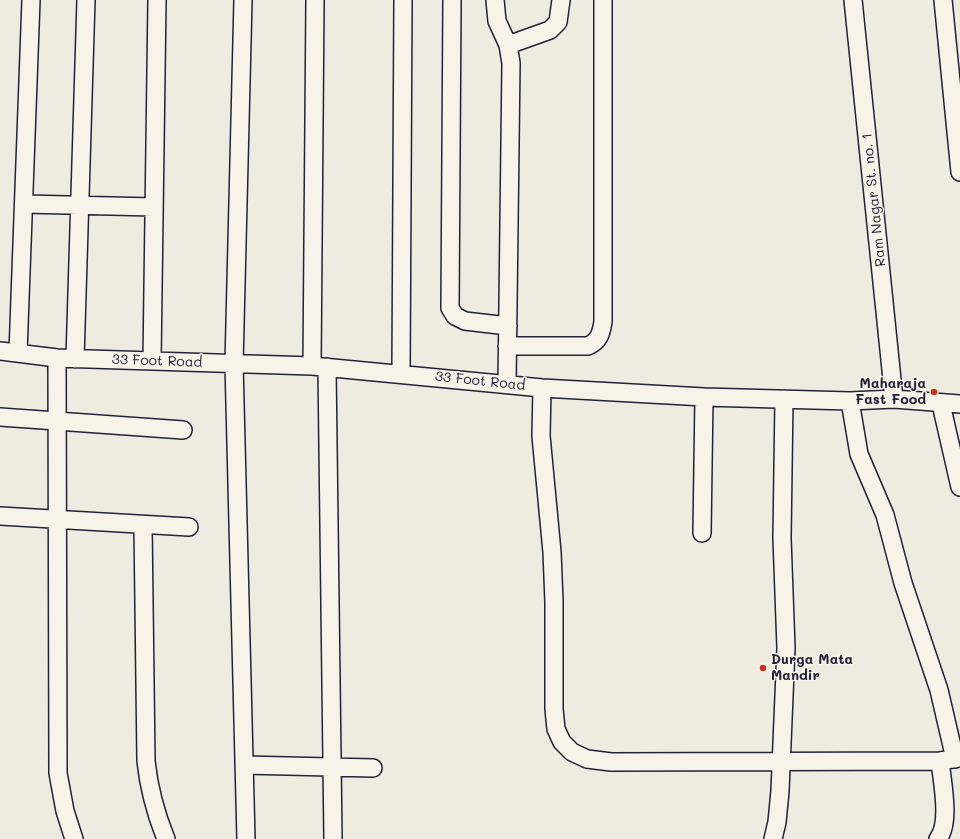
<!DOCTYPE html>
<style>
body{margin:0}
canvas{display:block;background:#eeebe1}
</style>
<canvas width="960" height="839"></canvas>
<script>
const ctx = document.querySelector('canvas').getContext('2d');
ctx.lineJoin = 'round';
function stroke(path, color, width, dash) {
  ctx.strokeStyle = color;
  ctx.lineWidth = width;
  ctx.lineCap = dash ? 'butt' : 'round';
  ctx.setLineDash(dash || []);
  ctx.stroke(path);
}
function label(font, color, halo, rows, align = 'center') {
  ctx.font = font + ' Mali,sans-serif';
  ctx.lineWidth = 3;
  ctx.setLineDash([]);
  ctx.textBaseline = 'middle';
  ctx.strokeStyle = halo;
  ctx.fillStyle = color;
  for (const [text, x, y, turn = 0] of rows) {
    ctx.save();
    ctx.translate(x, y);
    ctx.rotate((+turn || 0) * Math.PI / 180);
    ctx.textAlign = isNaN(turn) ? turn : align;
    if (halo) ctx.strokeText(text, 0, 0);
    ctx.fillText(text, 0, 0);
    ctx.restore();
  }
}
const minor = new Path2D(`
 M 243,0 L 234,364 L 246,839
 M 452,0 L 450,308 L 455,316 L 465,321 L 508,326
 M 495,0 L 497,21 L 508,45 L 511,63 L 507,384
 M 853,0 L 894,399
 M 943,0 L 960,172
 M 508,45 L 550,30 L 558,22 L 561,0
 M 24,204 L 154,207
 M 507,346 L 588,346 C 599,341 601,334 603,322 L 603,0
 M 0,351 L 57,358 L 312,366 L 542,388 L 704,397 L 850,401 L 894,399 L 960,404
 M 18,353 L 31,0
 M 57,358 L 58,773 L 65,811 L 74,839
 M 75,359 L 86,0
 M 152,361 L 157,0
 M 312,366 L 315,0
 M 327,367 L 333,839
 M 401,373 L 403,0
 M 542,388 L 541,436 L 552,552 L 554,602 L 554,709 L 556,729 L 562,742 L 572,752 L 587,759 L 611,762 L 940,761 L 960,758
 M 850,401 L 859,454 L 885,515 L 903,583 L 939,690 L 955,759
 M 941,404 L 960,487
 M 0,417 L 183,430
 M 0,516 L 189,527
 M 143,525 L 146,761 C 149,790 155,812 166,839
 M 702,533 L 704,397
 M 244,765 L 373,768
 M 773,839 L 777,822 L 780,791 L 786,648 L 782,538 L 784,399
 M 938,839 C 951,823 942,781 940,761`);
const markers = [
 [934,392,4,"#c8321e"],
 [763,668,4,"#c8321e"]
];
const streetNames = [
 ["Ram Nagar St. no. 1",874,200,-96],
 ["33 Foot Road",157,361,2],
 ["33 Foot Road",480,381,6]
];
const poiNames = [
 ["Maharaja",926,384],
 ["Fast Food",926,400],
 ["Durga Mata",771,660,"left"],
 ["Mandir",771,676,"left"]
];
stroke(minor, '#22223b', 20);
stroke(minor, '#f7f3e8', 17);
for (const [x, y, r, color] of markers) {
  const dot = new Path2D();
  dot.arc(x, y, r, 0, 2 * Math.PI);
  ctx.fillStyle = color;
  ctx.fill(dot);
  stroke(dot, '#f7f3e8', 1.5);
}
label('14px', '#22223b', '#f7f3e8', streetNames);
label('bold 14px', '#22223b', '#f7f3e8', poiNames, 'right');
</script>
